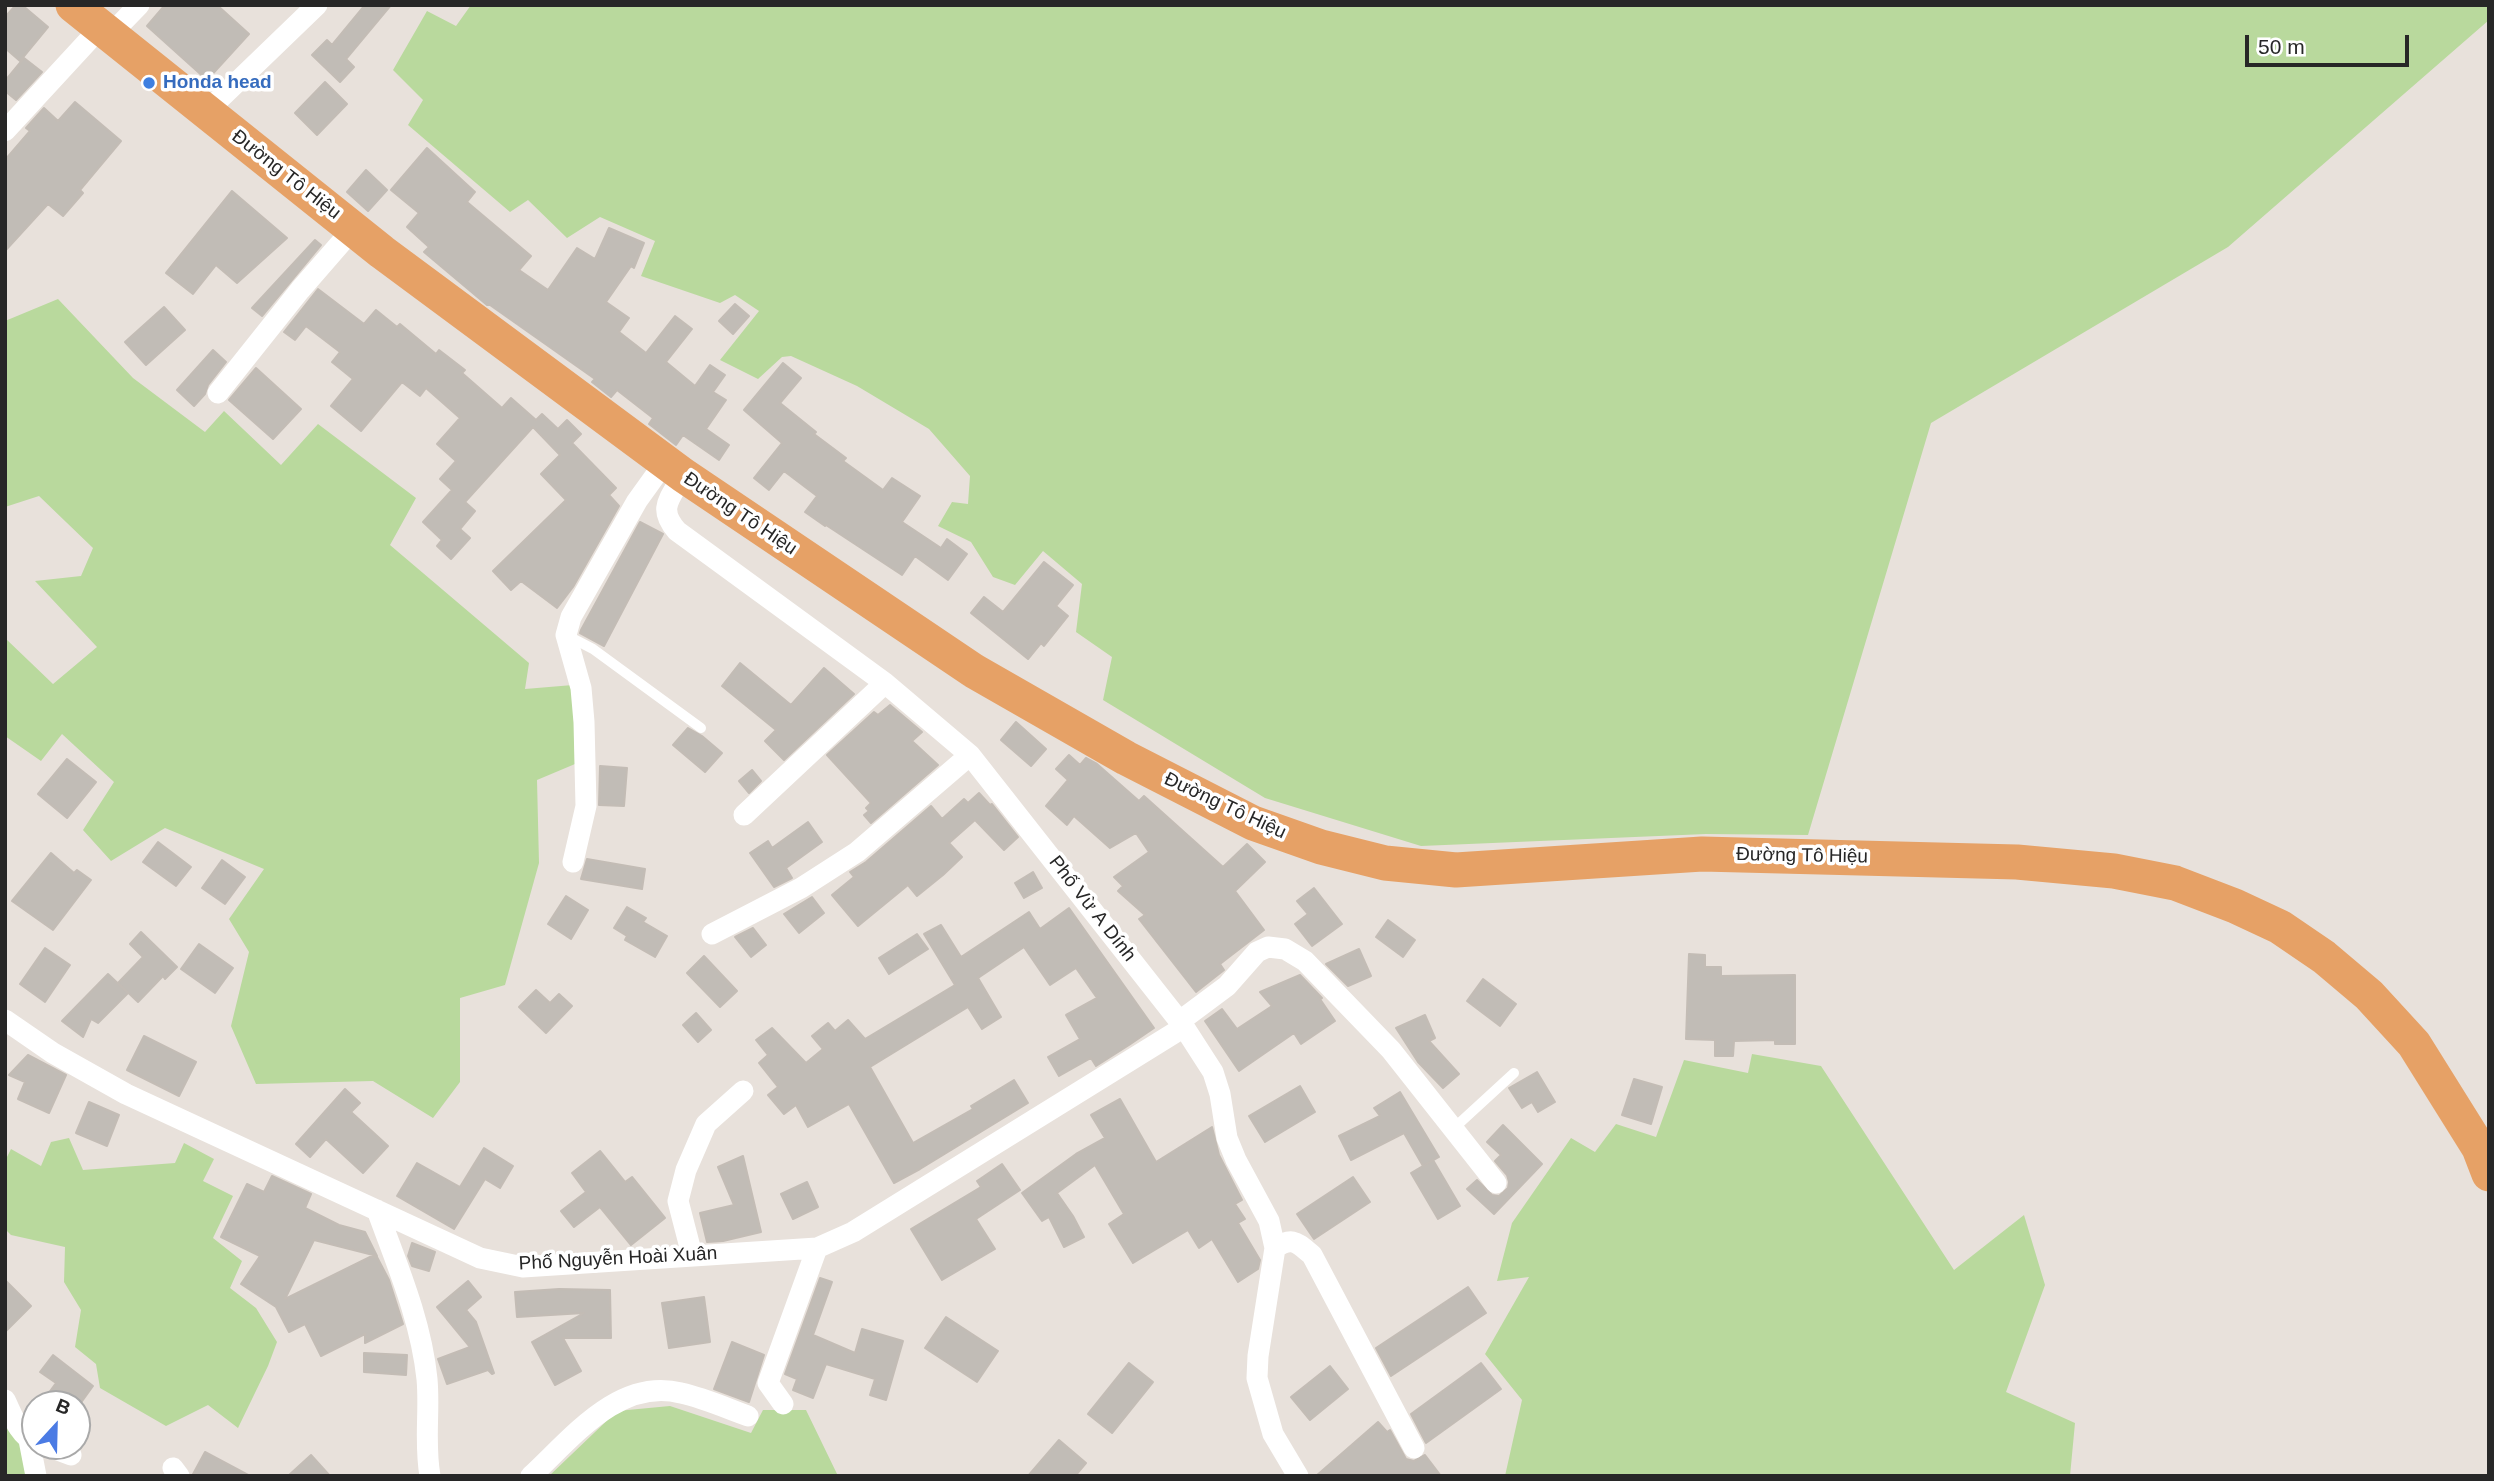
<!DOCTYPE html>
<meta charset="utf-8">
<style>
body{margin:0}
#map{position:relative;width:2494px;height:1481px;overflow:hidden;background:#e8e1db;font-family:Helvetica,sans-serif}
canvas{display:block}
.frame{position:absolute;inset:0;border:7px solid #272727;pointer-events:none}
.north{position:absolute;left:21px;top:1390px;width:70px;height:70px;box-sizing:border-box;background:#fff;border:2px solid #a9a9a9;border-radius:50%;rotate:22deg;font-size:19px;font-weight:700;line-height:28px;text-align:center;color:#272727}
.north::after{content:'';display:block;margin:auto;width:24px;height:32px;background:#4b7be4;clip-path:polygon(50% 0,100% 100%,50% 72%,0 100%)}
.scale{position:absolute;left:2245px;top:35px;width:164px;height:32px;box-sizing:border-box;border:4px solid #272727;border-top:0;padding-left:9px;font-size:21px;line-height:24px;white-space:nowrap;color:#272727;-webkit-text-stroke:5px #fff;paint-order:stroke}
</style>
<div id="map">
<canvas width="2494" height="1481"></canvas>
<div class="frame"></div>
<div class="north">B</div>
<div class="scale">50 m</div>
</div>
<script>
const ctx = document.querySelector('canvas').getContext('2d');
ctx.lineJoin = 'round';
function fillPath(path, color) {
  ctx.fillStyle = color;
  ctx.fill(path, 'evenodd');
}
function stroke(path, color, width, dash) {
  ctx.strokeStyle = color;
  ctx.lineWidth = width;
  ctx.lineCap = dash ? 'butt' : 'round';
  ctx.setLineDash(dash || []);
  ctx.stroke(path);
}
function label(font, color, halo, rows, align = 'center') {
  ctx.font = font + ' Helvetica,sans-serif';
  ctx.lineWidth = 7;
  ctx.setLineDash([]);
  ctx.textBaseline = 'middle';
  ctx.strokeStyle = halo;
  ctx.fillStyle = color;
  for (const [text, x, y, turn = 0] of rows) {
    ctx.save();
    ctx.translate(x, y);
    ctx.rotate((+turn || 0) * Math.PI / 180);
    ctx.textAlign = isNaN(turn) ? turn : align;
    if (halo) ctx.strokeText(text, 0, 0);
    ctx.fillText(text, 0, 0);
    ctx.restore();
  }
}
const green = new Path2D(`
 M 471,5 L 2489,5 L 2489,20 L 2228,247 L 1931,423 L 1808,835 L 1706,834 L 1421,846 L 1265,798 L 1103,700 L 1112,657 L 1076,632 L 1082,584 L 1043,551 L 1015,585 L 993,577 L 971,542 L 938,526 L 952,502 L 968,504 L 970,476 L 929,429 L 857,386 L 791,356 L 782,357 L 758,379 L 720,360 L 759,311 L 735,295 L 720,303 L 641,276 L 655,241 L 600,217 L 567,238 L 528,200 L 510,212 L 408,125 L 423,100 L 393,70 L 427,11 L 456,26 Z
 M 58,299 L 133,378 L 205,432 L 224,411 L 281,465 L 318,424 L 416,498 L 390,545 L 529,663 L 525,689 L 573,685 L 575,764 L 537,780 L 539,863 L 505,985 L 460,998 L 460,1082 L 433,1118 L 373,1081 L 256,1084 L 231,1026 L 249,952 L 229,919 L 264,869 L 165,828 L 111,861 L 83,830 L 114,782 L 62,734 L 41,761 L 5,736 L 5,638 L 53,684 L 97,647 L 35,581 L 81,576 L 93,548 L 39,496 L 5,507 L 5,321 Z
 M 1752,1054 L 1821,1066 L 1954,1270 L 2024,1215 L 2045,1285 L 2006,1392 L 2075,1423 L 2070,1476 L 1505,1476 L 1522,1400 L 1485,1354 L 1529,1277 L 1497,1281 L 1512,1223 L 1571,1138 L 1595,1152 L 1616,1124 L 1656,1137 L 1684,1060 L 1748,1073 Z
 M 69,1138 L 83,1170 L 175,1163 L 184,1143 L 214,1159 L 203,1181 L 233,1196 L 213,1238 L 242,1261 L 230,1288 L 256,1308 L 277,1342 L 268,1366 L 238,1428 L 208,1405 L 166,1426 L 100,1388 L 96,1364 L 75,1347 L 81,1310 L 64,1282 L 65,1247 L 11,1235 L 5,1229 L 5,1161 L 11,1149 L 41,1166 L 51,1142 Z
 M 670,1406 L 751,1433 L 763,1410 L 806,1410 L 838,1476 L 549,1476 L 617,1411 Z
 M 5,1425 L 28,1450 L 29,1476 L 5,1476 Z`);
const building = new Path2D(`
 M 16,5 L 22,5 L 48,27 L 20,61 L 5,48 L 5,17 Z
 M 165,5 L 217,5 L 249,34 L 207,80 L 147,26 Z
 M 365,5 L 391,5 L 346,59 L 354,67 L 340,82 L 312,55 L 327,40 L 332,45 Z
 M 24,58 L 42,72 L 16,100 L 5,91 L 5,81 Z
 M 325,82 L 347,104 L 317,135 L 295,113 Z
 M 75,102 L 121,141 L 80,190 L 83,193 L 63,216 L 48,204 L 5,251 L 5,160 L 30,131 L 26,128 L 44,108 L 58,121 Z
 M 427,148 L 475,192 L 467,202 L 531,256 L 519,270 L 548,290 L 577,248 L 595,259 L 609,228 L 644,243 L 634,268 L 631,266 L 606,302 L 629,318 L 619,332 L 646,353 L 675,316 L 692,329 L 666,362 L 695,386 L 710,365 L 725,375 L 713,392 L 726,400 L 706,429 L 729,445 L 719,460 L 683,435 L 676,445 L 649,424 L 653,418 L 617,390 L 611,397 L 592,382 L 595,379 L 490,305 L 487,305 L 424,252 L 429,247 L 407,227 L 419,213 L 391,190 Z
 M 366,170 L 387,190 L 368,211 L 347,192 Z
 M 232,191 L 287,238 L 237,283 L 216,265 L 193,294 L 166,273 Z
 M 315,240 L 321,245 L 262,316 L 252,308 Z
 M 318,289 L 364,324 L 376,310 L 397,327 L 400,324 L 436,354 L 439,350 L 465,370 L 462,373 L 502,408 L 511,398 L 536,420 L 542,414 L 558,429 L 567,420 L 581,434 L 572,443 L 616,488 L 609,495 L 619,506 L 573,587 L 557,608 L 521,581 L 511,590 L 493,571 L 566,500 L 541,474 L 560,455 L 533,427 L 465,502 L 475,511 L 460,529 L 470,538 L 451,559 L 437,546 L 442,540 L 423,522 L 452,490 L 440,479 L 456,461 L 437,444 L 460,418 L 426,388 L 420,396 L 402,382 L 361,431 L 331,406 L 353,379 L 332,362 L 340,352 L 306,326 L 295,340 L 284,332 Z
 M 735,304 L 749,316 L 733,334 L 719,321 Z
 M 164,307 L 185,330 L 146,365 L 125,342 Z
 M 213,350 L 226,362 L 208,385 L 205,394 L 194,406 L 177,390 Z
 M 783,363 L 801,378 L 780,403 L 816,432 L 814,434 L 846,458 L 843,461 L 883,490 L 892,478 L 920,496 L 902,522 L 941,548 L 947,539 L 967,554 L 948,580 L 915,556 L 902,575 L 826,525 L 825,526 L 805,512 L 817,496 L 784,471 L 769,490 L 754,478 L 782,443 L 744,410 Z
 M 256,368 L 301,409 L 273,439 L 229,400 Z
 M 640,522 L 663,534 L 604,646 L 580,633 L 581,630 Z
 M 1044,562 L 1073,585 L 1056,606 L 1068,616 L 1044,646 L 1041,643 L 1028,659 L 971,613 L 984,597 L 1003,612 Z
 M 740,663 L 791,705 L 824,668 L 854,694 L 784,760 L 765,741 L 776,730 L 722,686 Z
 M 890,705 L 922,732 L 912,741 L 938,765 L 871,823 L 864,815 L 869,811 L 866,808 L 871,803 L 827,755 L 874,712 L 878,715 Z
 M 1016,722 L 1046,749 L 1031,766 L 1001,740 Z
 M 688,728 L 702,736 L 722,753 L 705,772 L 673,745 Z
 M 1069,755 L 1080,765 L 1086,758 L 1097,764 L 1139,801 L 1144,796 L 1223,867 L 1247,844 L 1265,862 L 1235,891 L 1264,930 L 1220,964 L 1224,970 L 1196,992 L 1139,919 L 1145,915 L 1118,891 L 1123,886 L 1114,877 L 1149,852 L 1136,833 L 1110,848 L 1074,816 L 1067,825 L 1046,806 L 1068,780 L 1056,769 Z
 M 67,759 L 96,782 L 67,818 L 38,794 Z
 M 600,766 L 627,768 L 624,806 L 599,805 Z
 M 752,770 L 761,781 L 749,793 L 739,781 Z
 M 979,793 L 990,805 L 992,804 L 1018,837 L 1004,850 L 975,820 L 949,843 L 962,857 L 943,875 L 917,896 L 908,885 L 858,926 L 832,895 L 854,877 L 850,872 L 866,862 L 931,806 L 942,819 L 964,799 L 968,803 Z
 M 808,822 L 822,842 L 786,868 L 792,878 L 774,887 L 750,853 L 768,841 L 772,848 Z
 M 158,842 L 191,867 L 176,886 L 143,862 Z
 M 51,853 L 74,873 L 77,870 L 91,880 L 53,930 L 12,901 Z
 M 587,859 L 645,869 L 642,889 L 581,879 Z
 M 222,860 L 245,877 L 225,904 L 202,888 Z
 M 1033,872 L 1042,888 L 1024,898 L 1015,883 Z
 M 1314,888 L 1342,924 L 1312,946 L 1295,924 L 1308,914 L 1297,901 Z
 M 566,896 L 588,910 L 571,939 L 548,924 Z
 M 812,897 L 824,913 L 799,933 L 784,914 Z
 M 627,907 L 646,918 L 643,922 L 667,936 L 655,957 L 625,940 L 627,936 L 614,928 Z
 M 1069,908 L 1154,1028 L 1129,1045 L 1096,1066 L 1091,1058 L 1059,1076 L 1048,1057 L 1080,1039 L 1066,1015 L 1097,998 L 1076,968 L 1050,985 L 1024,947 L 978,978 L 1001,1017 L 982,1029 L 968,1007 L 870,1067 L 913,1143 L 973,1109 L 971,1106 L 1014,1080 L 1028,1103 L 920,1169 L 894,1183 L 849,1104 L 808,1127 L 796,1105 L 784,1114 L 768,1095 L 778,1087 L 759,1063 L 768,1055 L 756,1040 L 772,1028 L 806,1063 L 823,1049 L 812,1036 L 828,1023 L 835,1031 L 848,1020 L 865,1039 L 955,985 L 924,934 L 941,925 L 961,957 L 1029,912 L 1040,929 Z
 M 1388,920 L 1415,940 L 1403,957 L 1376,937 Z
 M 753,928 L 766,945 L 751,957 L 735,937 Z
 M 141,932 L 177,967 L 165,979 L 163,976 L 138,1002 L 118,983 L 143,957 L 130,944 Z
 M 917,934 L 928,949 L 889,974 L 879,958 Z
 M 199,944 L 233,968 L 215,993 L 181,969 Z
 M 45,948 L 70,965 L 45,1002 L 20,984 Z
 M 1359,949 L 1371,976 L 1348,986 L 1326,964 Z
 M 1689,954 L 1705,955 L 1705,967 L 1721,967 L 1721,976 L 1795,975 L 1795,1044 L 1775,1044 L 1775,1040 L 1734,1041 L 1733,1056 L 1715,1056 L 1715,1040 L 1686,1039 Z
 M 704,956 L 737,991 L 720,1007 L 687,973 Z
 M 108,974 L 128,993 L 98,1023 L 91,1019 L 83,1037 L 62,1021 Z
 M 1300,975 L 1322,998 L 1320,999 L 1335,1021 L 1301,1044 L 1294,1033 L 1239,1071 L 1205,1021 L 1222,1009 L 1237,1029 L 1272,1006 L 1260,992 Z
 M 1483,979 L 1516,1004 L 1500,1026 L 1467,1001 Z
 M 536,990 L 550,1003 L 559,994 L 572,1006 L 546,1033 L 519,1007 Z
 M 696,1013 L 711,1030 L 698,1042 L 683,1025 Z
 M 1425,1015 L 1435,1038 L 1429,1041 L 1459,1074 L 1443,1088 L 1418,1062 L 1396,1028 Z
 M 144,1036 L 196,1062 L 179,1096 L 127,1070 Z
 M 28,1055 L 66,1075 L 49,1113 L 18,1099 L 25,1082 L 9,1075 Z
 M 1537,1072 L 1555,1102 L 1538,1112 L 1532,1102 L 1522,1108 L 1509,1088 Z
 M 1634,1079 L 1662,1087 L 1651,1124 L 1622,1115 Z
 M 1300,1086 L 1315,1112 L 1265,1142 L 1249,1116 Z
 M 345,1089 L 360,1103 L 351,1112 L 388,1146 L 363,1173 L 326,1139 L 310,1157 L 296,1144 Z
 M 1400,1092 L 1439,1157 L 1423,1166 L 1404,1133 L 1351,1160 L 1339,1136 L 1380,1116 L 1374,1108 Z
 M 1120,1099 L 1156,1162 L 1212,1127 L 1219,1155 L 1242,1200 L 1235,1204 L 1245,1219 L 1238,1223 L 1260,1260 L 1258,1269 L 1238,1282 L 1212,1239 L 1199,1248 L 1188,1230 L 1133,1263 L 1109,1224 L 1124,1214 L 1095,1165 L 1057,1193 L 1073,1216 L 1084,1237 L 1064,1247 L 1049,1217 L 1042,1221 L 1022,1193 L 1076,1154 L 1105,1138 L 1091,1115 Z
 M 89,1102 L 119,1115 L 107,1146 L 76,1133 Z
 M 1503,1125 L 1542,1164 L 1494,1214 L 1467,1189 L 1477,1180 L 1492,1195 L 1499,1196 L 1508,1188 L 1509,1182 L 1507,1175 L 1495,1161 L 1501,1155 L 1487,1142 Z
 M 484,1148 L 513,1166 L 500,1188 L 485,1179 L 454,1229 L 397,1196 L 417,1163 L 460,1187 Z
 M 600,1151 L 625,1182 L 632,1177 L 665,1218 L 631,1245 L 600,1207 L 574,1227 L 561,1211 L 586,1192 L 572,1173 Z
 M 743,1156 L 761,1232 L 723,1241 L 707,1242 L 700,1213 L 734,1205 L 718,1167 Z
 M 1433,1160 L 1460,1206 L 1438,1219 L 1411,1173 Z
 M 1002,1164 L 1020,1190 L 976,1219 L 995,1249 L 942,1280 L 911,1229 L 981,1187 L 977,1181 Z
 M 272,1176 L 311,1194 L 305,1208 L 339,1225 L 365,1232 L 377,1256 L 314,1240 L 285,1299 L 370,1257 L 377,1257 L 389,1280 L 403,1324 L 365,1343 L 365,1334 L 321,1356 L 305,1324 L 289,1332 L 276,1307 L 241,1284 L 260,1256 L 221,1237 L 247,1184 L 264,1192 Z
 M 1353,1177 L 1370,1202 L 1314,1239 L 1297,1214 Z
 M 807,1182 L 818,1207 L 793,1219 L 781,1194 Z
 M 412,1243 L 435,1252 L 429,1271 L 412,1266 L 408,1256 Z
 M 820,1278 L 832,1282 L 813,1335 L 855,1353 L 862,1329 L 903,1341 L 886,1400 L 870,1395 L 875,1379 L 826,1364 L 813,1398 L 793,1390 L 797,1379 L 785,1374 Z
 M 5,1280 L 31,1306 L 5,1332 Z
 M 468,1281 L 481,1297 L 466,1310 L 476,1322 L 494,1373 L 492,1374 L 488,1370 L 447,1384 L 438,1359 L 470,1347 L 437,1307 Z
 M 1468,1287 L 1486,1313 L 1391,1376 L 1376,1348 Z
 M 559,1289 L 610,1290 L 611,1338 L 563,1338 L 581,1371 L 555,1385 L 532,1342 L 584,1313 L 517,1317 L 515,1292 Z
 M 704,1297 L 710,1342 L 669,1348 L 662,1303 Z
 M 946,1317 L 998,1351 L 977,1382 L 925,1348 Z
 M 732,1342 L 764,1355 L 749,1402 L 714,1389 Z
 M 364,1353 L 407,1355 L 406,1375 L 364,1372 Z
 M 53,1355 L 93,1386 L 80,1404 L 61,1404 L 48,1394 L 56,1383 L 40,1372 Z
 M 1129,1363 L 1153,1382 L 1112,1433 L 1088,1414 Z
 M 1481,1363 L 1501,1389 L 1426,1443 L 1411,1414 Z
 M 1330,1366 L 1348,1389 L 1310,1420 L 1291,1397 Z
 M 1378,1422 L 1387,1432 L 1390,1430 L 1406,1459 L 1414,1461 L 1425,1455 L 1441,1476 L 1316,1476 Z
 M 1059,1440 L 1086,1463 L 1075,1476 L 1028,1476 Z
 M 205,1452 L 250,1476 L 192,1476 Z
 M 311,1455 L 330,1476 L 288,1476 Z`);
const service = new Path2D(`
 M 566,635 L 593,649 L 701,728
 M 1453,1129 L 1514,1073`);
const minor = new Path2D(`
 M 109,36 L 139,5
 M 206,112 L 317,5
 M 5,131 L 100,28
 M 218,393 L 300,290 L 353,229
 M 683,475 C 670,499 657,508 677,531 L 885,683 L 970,755 L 1184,1027 L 1213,1072 L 1220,1094 L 1227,1138 L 1236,1160 L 1269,1221 L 1275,1248 L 1258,1356 L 1257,1378 L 1273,1434 L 1298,1476
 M 744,815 L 885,683
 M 573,862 L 586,806 L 584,722 L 581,688 L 566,635 L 571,617 L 637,501 L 665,462
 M 712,934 L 801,888 L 857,852 L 970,755
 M 5,1020 L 53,1053 L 126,1094 L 480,1258 L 523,1267 L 817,1248 L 853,1232 L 1184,1027
 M 1180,1021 L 1227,986 L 1257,952 L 1268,947 L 1285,949 L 1305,961 L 1391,1050 L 1496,1183
 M 377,1210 C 397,1265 421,1320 427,1379 C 430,1412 424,1442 430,1476
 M 1275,1248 C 1293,1236 1297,1243 1312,1255 L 1414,1448
 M 692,1255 L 678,1201 L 686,1170 L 706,1124 L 743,1091
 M 5,1400 C 12,1414 19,1436 35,1442
 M 783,1404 L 768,1383 L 817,1248
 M 29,1440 L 36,1476
 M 47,1446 L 71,1455
 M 173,1468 L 179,1476
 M 531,1476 C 572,1438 619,1377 681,1393 C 704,1398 726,1408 748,1416`);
const trunk = new Path2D(`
 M 73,5 L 382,252 L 683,475 L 974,671 L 1126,758 L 1253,823 L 1321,847 L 1385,863 L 1456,870 L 1702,854 L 2017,862 L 2114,871 L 2175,883 L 2235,906 L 2280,927 L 2324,957 L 2369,995 L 2414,1044 L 2479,1148 L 2489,1174`);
const markers = [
 [149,83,7,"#3f7fe0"]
];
const shopNames = [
 ["Honda head",163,83]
];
const streetNames = [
 ["Đường Tô Hiệu",286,175,38],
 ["Đường Tô Hiệu",740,514,34],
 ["Đường Tô Hiệu",1225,806,25],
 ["Đường Tô Hiệu",1802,856,1],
 ["Phố Vừ A Dính",1092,909,52],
 ["Phố Nguyễn Hoài Xuân",618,1259,-3]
];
fillPath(green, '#b9d99d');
fillPath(building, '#c1bcb6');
stroke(building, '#c3bcb5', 2);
stroke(service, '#fff', 10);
stroke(minor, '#fff', 21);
stroke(trunk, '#e6a166', 35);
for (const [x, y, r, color] of markers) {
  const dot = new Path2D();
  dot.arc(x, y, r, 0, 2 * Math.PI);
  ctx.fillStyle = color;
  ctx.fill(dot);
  stroke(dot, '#fff', 2.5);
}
label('bold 19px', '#366cbe', '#fff', shopNames, 'left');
label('19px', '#272727', '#fff', streetNames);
</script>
